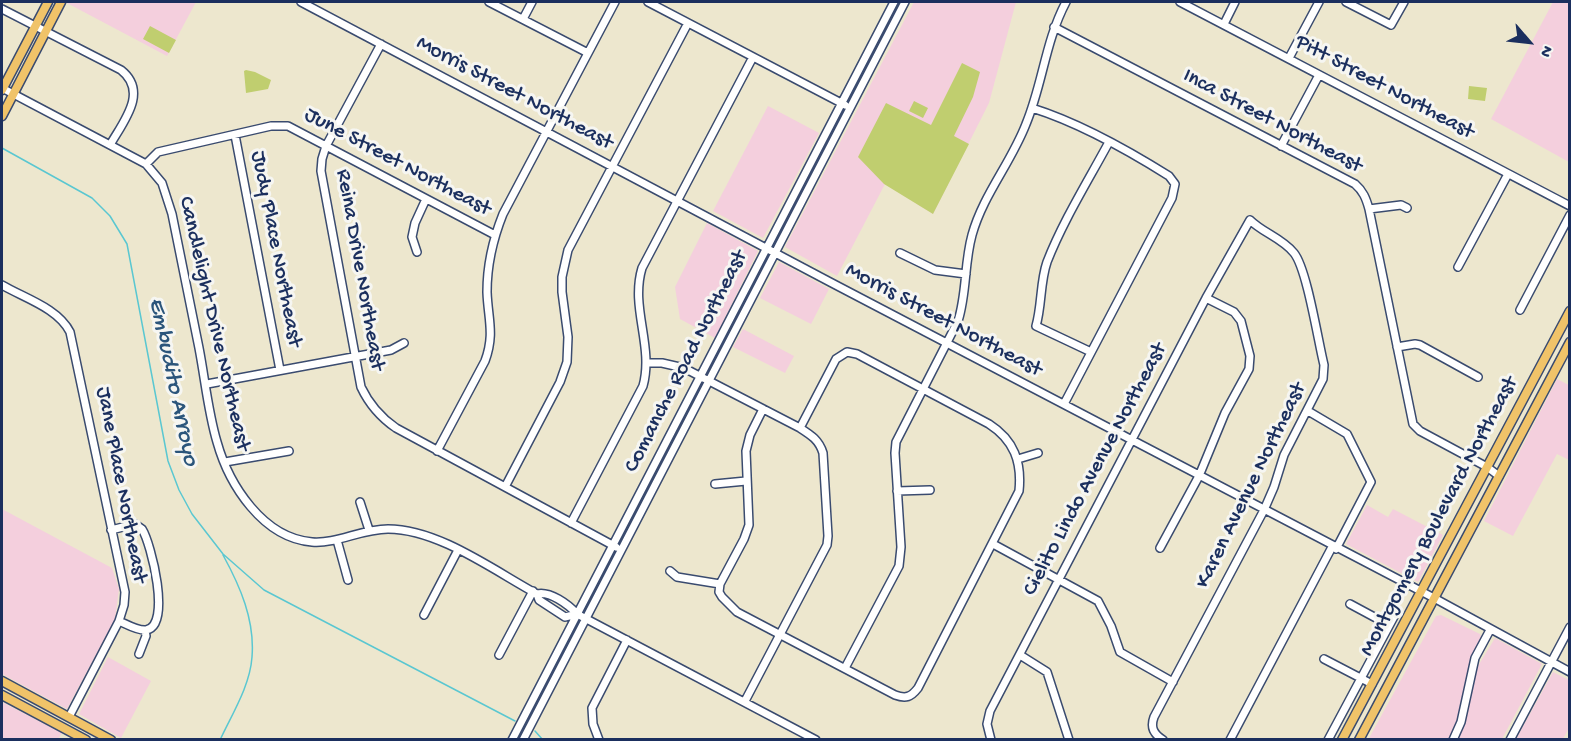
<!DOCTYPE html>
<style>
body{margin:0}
#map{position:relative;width:1571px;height:741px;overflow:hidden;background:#ede7ce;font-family:"Gochi Hand",sans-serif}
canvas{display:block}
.frame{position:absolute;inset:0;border:3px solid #1b2f5e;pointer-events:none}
.north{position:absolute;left:1499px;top:12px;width:60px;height:60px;-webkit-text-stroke:4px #f6f6f2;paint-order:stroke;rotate:118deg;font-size:16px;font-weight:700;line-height:24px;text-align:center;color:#1b2f5e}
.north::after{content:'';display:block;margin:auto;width:21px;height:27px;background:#1b2f5e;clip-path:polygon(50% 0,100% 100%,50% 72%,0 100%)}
</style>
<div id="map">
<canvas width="1571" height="741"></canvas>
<div class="frame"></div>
<div class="north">N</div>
</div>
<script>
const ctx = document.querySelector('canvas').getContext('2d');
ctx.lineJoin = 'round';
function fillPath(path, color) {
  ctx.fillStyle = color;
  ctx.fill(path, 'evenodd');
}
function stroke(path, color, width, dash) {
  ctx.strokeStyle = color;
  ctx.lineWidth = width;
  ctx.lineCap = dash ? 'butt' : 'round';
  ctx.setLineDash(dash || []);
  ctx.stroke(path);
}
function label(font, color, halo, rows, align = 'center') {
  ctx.font = font + ' "Gochi Hand",sans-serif';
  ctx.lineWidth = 6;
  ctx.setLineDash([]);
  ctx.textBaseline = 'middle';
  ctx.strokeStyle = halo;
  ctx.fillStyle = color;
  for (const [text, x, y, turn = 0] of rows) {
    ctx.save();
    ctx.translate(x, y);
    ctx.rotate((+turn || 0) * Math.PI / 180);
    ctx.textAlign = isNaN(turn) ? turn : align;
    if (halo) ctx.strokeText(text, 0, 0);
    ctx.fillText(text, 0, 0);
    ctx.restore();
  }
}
const built = new Path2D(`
 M 65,2 L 196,2 L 167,56 Z
 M 914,2 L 1016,2 L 989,103 L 933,214 L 885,184 L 837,276 L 785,247 Z
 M 1553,2 L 1569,2 L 1569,162 L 1491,119 Z
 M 768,106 L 819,133 L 763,238 L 713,211 Z
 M 707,223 L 758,251 L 715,338 L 680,319 L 675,287 Z
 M 779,262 L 829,289 L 811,324 L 760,298 Z
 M 743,329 L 794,356 L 785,373 L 733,347 Z
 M 1557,379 L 1569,385 L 1569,460 L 1557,454 L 1513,536 L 1484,521 Z
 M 1367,505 L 1388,517 L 1393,509 L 1443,535 L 1418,582 L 1346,544 Z
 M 2,509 L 112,568 L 119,589 L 115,619 L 67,709 L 2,674 Z
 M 1441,615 L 1480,634 L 1481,637 L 1471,658 L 1462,700 L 1468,703 L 1475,671 L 1495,638 L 1542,664 L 1502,739 L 1368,740 L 1436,616 Z
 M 108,657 L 151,681 L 121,738 L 79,714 Z
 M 1553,672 L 1569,680 L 1569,728 L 1563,739 L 1516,739 Z
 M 2,702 L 62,733 L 58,739 L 2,739 Z`);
const green = new Path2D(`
 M 150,26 L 176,40 L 169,53 L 143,39 Z
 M 962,63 L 980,72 L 973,97 L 954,136 L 969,144 L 933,214 L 884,184 L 858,157 L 886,103 L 931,125 Z
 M 246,70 L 255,72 L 271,80 L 268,89 L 246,93 L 244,71 Z
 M 1469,86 L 1487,88 L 1485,101 L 1468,99 Z
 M 914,101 L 928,108 L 923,118 L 909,111 Z`);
const stream = new Path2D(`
 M 2,148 L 92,198 L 110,216 L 127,244 L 168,461 L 179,490 L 192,514 L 223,554 L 264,590 L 515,721
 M 535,731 L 543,740
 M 220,740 C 232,714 250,686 252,657 C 255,620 240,586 223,555`);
const minor = new Path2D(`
 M 301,2 L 830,282 L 1434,598 L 1570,672
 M 489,2 L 588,53
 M 648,2 L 845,105
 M 1180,2 L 1570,206
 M 1346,2 L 1391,25 L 1404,2
 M 2,9 L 121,70 C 149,92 123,122 110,145
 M 523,19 L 532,2
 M 1224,24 L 1235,2
 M 1054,27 L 1355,184 C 1363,191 1366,198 1369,209 L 1413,424 L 1420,431 L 1487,467 L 1499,476
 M 381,44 L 326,146 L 322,159 L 321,171 L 361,387 C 369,404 380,417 396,428 L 616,547
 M 1289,58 L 1319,2
 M 2,88 L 146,164 L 162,183 L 172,214 C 181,259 190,303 199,348 C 205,379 208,412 217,442 C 229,485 263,538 312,542 C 337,544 361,529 388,529 C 438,529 493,570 537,594 C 550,591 568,604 577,614 L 816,740
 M 1032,108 C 1080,123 1126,149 1169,176 L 1175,184 L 1172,198 L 1064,404
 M 235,135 L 280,370
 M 1281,146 L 1319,75
 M 146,164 L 158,152 L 271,126 L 288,126 L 495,235
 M 1369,209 L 1401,205 L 1407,208
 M 417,252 L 412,237 L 415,223 L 426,199
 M 900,253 L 935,270 L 966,274
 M 1458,267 L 1508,174
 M 2,285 C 24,298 58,308 70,332 L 125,592 L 124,605 L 119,621 L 69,717
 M 1520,310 L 1570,215
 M 1397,347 L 1415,344 L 1420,345 L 1478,377
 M 1091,352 L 1036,326 C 1042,305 1040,282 1047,262 C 1063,221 1088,181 1109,142
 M 648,363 L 662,363 L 684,368 L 800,428 C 811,435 819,440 823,453 L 828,536 L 827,545 L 745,701
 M 207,384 L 391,350 L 404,343
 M 763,409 L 750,435 L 746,451 L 749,525 L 744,539 L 720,584 L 719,592 L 722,597 L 737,612 L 895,695 C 906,699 911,697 918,688 L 1019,491 C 1022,462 1014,440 989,424 L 857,354 L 847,352 L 836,359 L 800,428
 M 1308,411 L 1347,434 L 1371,482 L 1336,549
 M 437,451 L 485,361 C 495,334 488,319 487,292 C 487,264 493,239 503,214 L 615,2
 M 1018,459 L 1038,453
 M 225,462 L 289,451
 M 715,484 L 746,481
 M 505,487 L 560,382 L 567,362 L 568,337 L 562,292 L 562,277 L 568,250 L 688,23
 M 897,491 L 930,490
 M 360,502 L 369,530
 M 571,523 L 643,386 C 654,346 630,308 642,268 L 753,57
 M 111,530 L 135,524 L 142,529 C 151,543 172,626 146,630 C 138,631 126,624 119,621
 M 337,540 L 348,580
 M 993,544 L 1098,601 L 1111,626 L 1120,652 L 1173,682
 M 1160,548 L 1199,476 L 1225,413 L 1249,369 L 1250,356 L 1241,321 L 1234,312 L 1206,298
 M 670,571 L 677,577 L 720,584
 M 537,594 L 539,600 L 565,617 L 577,614
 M 1350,604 L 1389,625
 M 424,615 L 458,550
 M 139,654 L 146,636 L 145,630
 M 499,655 L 533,591
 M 1020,655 L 1047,672 L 1069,740
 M 1324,659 L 1372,684
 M 845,668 L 899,566 L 901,547 L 895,453 L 896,442 L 958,321 C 967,293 964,264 972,235 C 983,195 1011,163 1026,124 C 1043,83 1045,42 1066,2
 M 512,740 L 894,2
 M 523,740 L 905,2
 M 599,740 L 593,724 L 592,708 L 627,640
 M 991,740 L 987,724 L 990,711 L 1206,298 L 1250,220 C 1263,233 1282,238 1294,253 C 1307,269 1318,341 1324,365 L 1323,379 L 1284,455 L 1274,487 L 1264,510 L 1154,717 C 1150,728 1154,734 1163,740
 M 1230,740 L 1332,547
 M 1328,740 L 1397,611
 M 1453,740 L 1461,722 L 1475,658 L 1490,630
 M 1510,740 L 1570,627`);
const major = new Path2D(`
 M 2,90 L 48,2
 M 2,116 L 61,2
 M 2,681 L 111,740
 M 2,695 L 86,740
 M 1342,740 L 1570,311
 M 1359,740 L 1570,342`);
const streetNames = [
 ["Pitt Street Northeast",1384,88,28],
 ["Morris Street Northeast",514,94,28],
 ["Inca Street Northeast",1272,122,28],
 ["June Street Northeast",397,163,28],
 ["Judy Place Northeast",275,249,79],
 ["Reina Drive Northeast",359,270,80],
 ["Morris Street Northeast",943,321,28],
 ["Candlelight Drive Northeast",213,324,77],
 ["Comanche Road Northeast",687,362,-63],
 ["Cielito Lindo Avenue Northeast",1096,470,-62],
 ["Jane Place Northeast",120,485,79],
 ["Karen Avenue Northeast",1252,486,-64],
 ["Montgomery Boulevard Northeast",1440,517,-62]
];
const waterNames = [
 ["Embudito Arroyo",172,382,78]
];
fillPath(built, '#f4cfdd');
fillPath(green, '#c0ce6f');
stroke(stream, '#5ac7d1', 1.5);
stroke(minor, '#3a4b6f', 10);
stroke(major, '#3a4b6f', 11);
stroke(minor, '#fff', 7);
stroke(major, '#f0c369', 8);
label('22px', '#1b2f5e', '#f6f6f2', streetNames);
label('italic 24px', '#2b557b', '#f6f6f2', waterNames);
</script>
